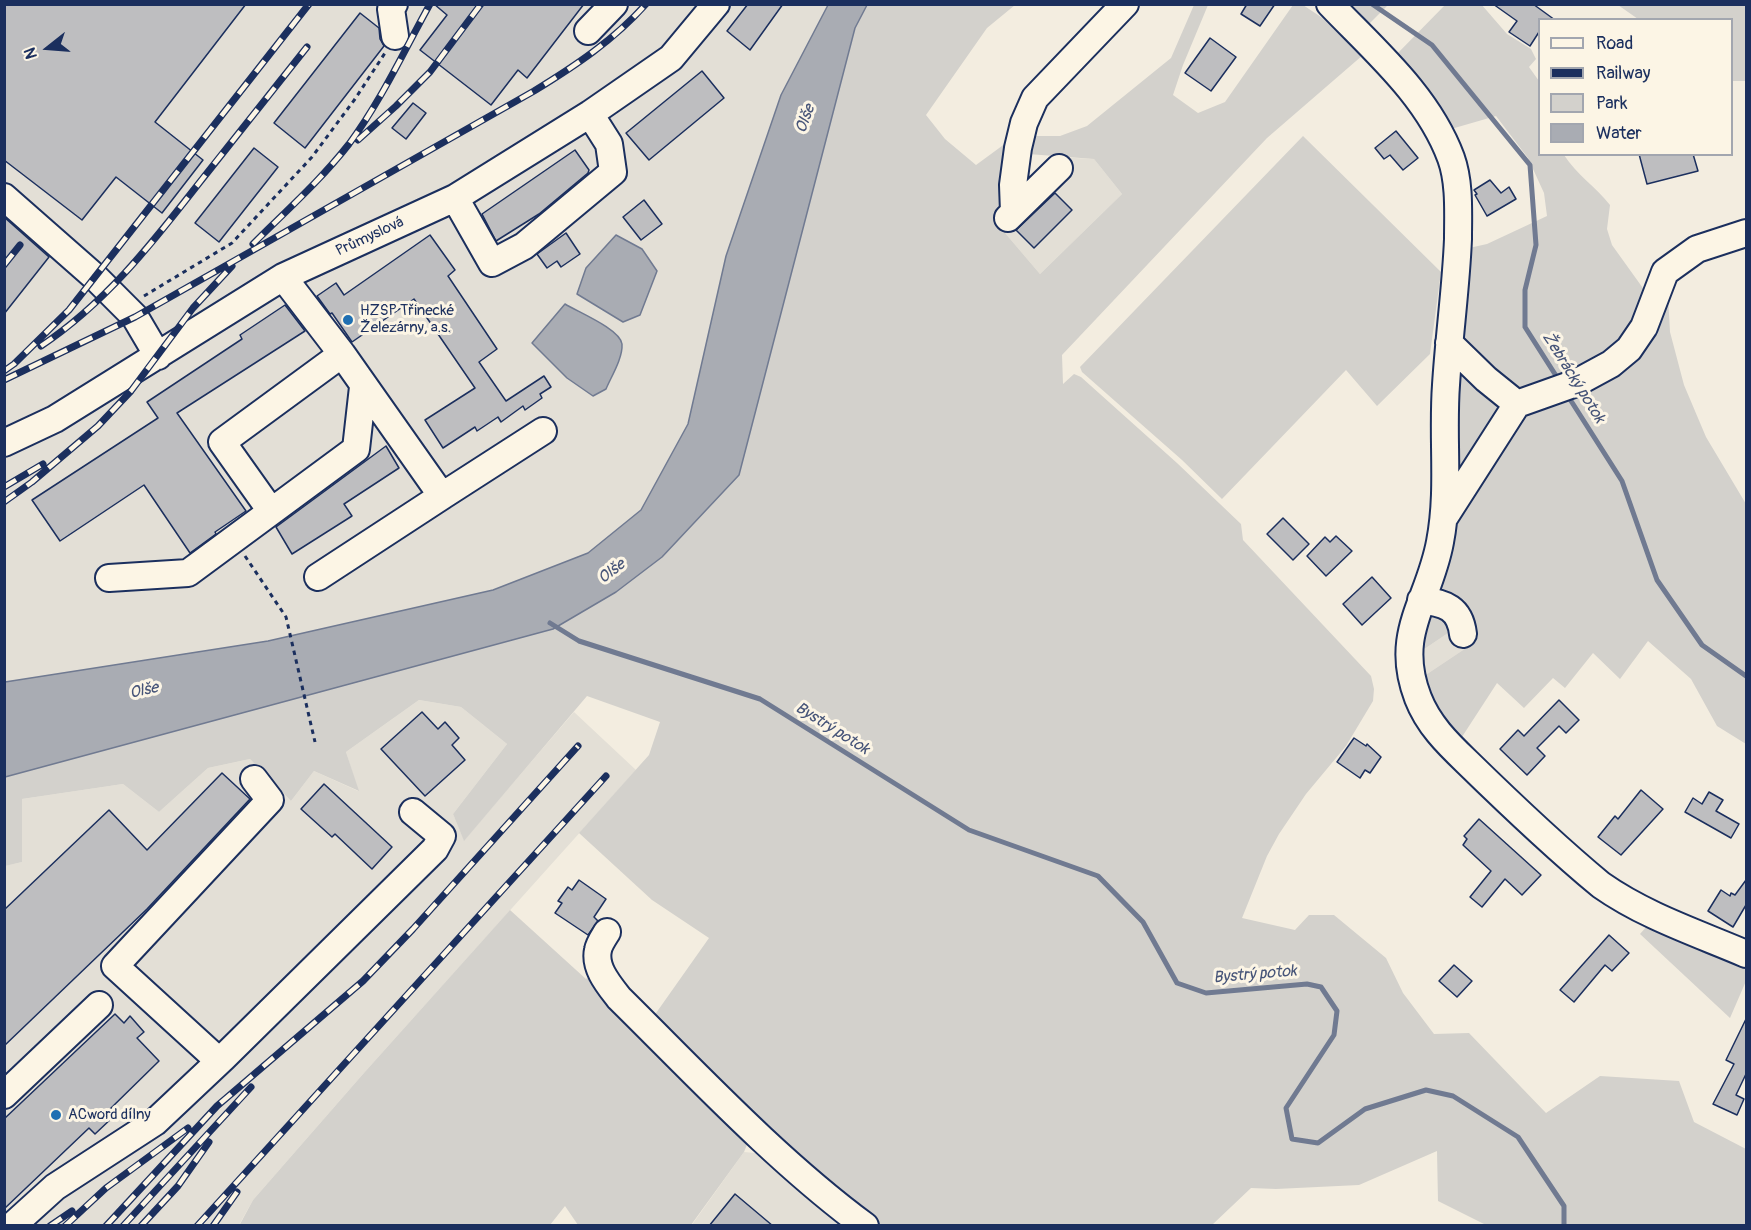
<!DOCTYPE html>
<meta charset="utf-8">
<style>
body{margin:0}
#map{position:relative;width:1751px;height:1230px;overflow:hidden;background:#f3ede0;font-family:Pangolin,sans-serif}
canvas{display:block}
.frame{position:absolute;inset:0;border:6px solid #1b2f5e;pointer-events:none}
.legend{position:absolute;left:1538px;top:18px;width:195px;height:138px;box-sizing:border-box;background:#fcf5e5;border:2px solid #a2a6af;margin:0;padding:8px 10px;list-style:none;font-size:18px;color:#1b2f5e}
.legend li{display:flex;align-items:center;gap:12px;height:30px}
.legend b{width:30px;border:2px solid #a2a6af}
.north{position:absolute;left:18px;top:18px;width:60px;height:60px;-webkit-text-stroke:4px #fcf5e5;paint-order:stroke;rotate:253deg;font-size:16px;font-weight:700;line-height:24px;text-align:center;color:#1b2f5e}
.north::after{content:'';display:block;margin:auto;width:21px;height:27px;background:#1b2f5e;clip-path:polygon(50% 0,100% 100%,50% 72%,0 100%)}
</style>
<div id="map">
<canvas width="1751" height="1230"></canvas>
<div class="frame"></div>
<ul class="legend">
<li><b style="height:8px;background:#fcf5e5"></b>Road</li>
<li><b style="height:8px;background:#1b2f5e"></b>Railway</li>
<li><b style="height:16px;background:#d3d1cc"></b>Park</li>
<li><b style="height:16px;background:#a9acb3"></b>Water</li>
</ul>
<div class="north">N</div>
</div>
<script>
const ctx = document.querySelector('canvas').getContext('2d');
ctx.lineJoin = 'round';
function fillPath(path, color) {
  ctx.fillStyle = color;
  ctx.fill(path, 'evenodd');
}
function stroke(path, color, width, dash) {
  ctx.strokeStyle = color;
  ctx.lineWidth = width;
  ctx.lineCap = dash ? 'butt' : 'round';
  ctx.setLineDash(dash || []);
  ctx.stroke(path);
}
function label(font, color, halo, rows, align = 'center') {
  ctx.font = font + ' Pangolin,sans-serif';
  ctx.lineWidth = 6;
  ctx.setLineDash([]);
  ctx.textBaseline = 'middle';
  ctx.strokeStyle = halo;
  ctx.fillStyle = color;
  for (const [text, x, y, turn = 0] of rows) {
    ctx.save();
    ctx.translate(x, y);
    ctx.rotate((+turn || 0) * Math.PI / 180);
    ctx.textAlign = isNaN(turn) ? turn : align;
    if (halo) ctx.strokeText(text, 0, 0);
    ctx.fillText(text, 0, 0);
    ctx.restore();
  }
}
const built = new Path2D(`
 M 5,5 L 828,5 L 781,95 L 726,256 L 688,424 L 641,510 L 588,553 L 493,590 L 268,641 L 5,682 Z
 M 1056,157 L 1094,159 L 1122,194 L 1040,274 L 994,220 Z
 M 1454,629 L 1466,648 L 1421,678 L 1417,654 Z
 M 419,700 L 461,707 L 507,744 L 453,814 L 464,840 L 574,712 L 636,770 L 363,1074 L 253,1200 L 239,1225 L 5,1225 L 4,866 L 22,862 L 22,799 L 123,784 L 159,812 L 208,768 L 250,759 L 291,801 L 314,771 L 358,791 L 346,752 Z
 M 744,1152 L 765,1154 L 849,1226 L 691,1226 Z`);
const green = new Path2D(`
 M 1481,4 L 1507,34 L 1531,49 L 1536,59 L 1529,67 L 1539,81 L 1540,154 L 1564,155 C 1576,174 1596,187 1610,205 L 1607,229 L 1612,245 L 1645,291 L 1630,333 L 1571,395 L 1668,296 L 1670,332 L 1684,385 L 1706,437 L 1746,504 L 1746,744 L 1717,726 L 1691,679 L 1648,641 L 1620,679 L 1593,653 L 1565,688 L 1553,678 L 1524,708 L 1497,683 L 1458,743 L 1446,729 L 1421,678 L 1472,644 L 1475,629 L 1465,612 L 1439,591 L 1454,392 L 1469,248 L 1487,244 L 1547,216 L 1544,193 L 1528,158 L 1496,116 L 1451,129 L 1395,56 L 1445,5 Z
 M 867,5 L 1015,5 L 987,28 L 926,115 L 945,139 L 976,165 L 1006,143 L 1004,210 L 994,220 L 1040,274 L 1122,194 L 1094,159 L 1028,154 L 1028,136 L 1060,136 L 1087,126 L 1171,58 L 1194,5 L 1208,5 L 1183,65 L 1173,95 L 1198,113 L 1225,102 L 1293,5 L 1303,5 L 1321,17 L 1363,55 L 1267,138 L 1062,355 L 1063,384 L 1074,374 L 1081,377 L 1177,463 L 1241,524 L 1243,540 L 1371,676 L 1374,689 L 1373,701 L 1346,746 L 1306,794 L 1279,834 L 1267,856 L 1242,918 L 1295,930 L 1309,915 L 1334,915 L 1386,958 L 1403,993 L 1434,1034 L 1469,1033 L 1546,1113 L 1600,1076 L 1679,1081 L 1694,1122 L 1746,1149 L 1746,1225 L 1486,1225 L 1438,1201 L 1437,1151 L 1359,1185 L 1276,1189 L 1251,1188 L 1212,1225 L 876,1225 L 649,1023 L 709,938 L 652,900 L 579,833 L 649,755 L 660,722 L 587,696 L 464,841 L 453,814 L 507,744 L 461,707 L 419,700 L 346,752 L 359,791 L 314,771 L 291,801 L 250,759 L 208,768 L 159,812 L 123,784 L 22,799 L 22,862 L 5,866 L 4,777 L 553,629 L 616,592 L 739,475 L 855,28 Z
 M 1347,5 L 1388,5 L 1369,24 Z
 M 1618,5 L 1746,5 L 1746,81 L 1732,81 L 1732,20 L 1638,19 Z
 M 1303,136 L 1441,272 L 1430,354 L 1377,406 L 1346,370 L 1222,499 L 1182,460 L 1082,372 L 1080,367 Z
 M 1433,609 L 1454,629 L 1417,654 L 1422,625 Z
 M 510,910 L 586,979 L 591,974 L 750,1137 L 744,1152 L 691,1225 L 578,1225 L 565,1206 L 550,1225 L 239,1226 L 253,1200 L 363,1074 Z
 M 1648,925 L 1746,965 L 1746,981 L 1730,1018 L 1640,934 Z`);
const water = new Path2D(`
 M 828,5 L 867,5 L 855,28 L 739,475 L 662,557 L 616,592 L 553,629 L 5,777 L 5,682 L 268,641 L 493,590 L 588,553 L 641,510 L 688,424 L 726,256 L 781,95 Z
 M 616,235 L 642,249 L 657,271 L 640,315 L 623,322 L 577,294 L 586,268 Z
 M 565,304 C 578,312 620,329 622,344 C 623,358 611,377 606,389 L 593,396 L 567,378 L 532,343 Z`);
const stream = new Path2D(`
 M 1372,4 L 1432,45 L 1530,165 L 1536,245 L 1525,290 L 1525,327 L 1560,382
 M 1566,393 L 1622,481 L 1657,580 L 1702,645 L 1746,676
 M 550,623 L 579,641 L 760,699 L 969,830 L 1098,876 L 1143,922 L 1177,983 L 1206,993 L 1307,984 L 1321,987 L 1337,1011 L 1334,1035 L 1286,1108 L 1292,1139 L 1318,1143 L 1365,1109 L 1426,1090 L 1453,1096 L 1518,1137 L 1564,1206 L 1564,1226`);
const building = new Path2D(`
 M 4,4 L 246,4 L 155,122 L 203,160 L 162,213 L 116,177 L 82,220 L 4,160 Z
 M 434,4 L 584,4 L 527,78 L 518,70 L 491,105 L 420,50 L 447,15 Z
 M 748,4 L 783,4 L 750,50 L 727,31 Z
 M 1247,4 L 1275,4 L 1260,26 L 1241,14 Z
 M 1493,4 L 1533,4 L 1555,20 L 1539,20 L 1539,32 L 1530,46 L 1509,32 L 1517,21 Z
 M 360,13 L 379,28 L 380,39 L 384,46 L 305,148 L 274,123 Z
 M 1210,38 L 1236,57 L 1211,91 L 1185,73 Z
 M 702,71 L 724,98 L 649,160 L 626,133 Z
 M 413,103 L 426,113 L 406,139 L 392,128 Z
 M 1396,131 L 1418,158 L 1403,170 L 1390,155 L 1384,159 L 1375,148 Z
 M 254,148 L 278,167 L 219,242 L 195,223 Z
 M 575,150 L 589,170 L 588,173 L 539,214 L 496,241 L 482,214 Z
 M 1639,154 L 1693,154 L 1698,171 L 1647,184 Z
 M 1490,180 L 1501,193 L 1509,187 L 1516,199 L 1487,216 L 1475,195 L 1477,194 L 1474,190 Z
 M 1055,193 L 1072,210 L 1034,248 L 1016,230 Z
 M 644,200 L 662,224 L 641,240 L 623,217 Z
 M 4,217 L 49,257 L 4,314 Z
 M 566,233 L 580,254 L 561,267 L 557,261 L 547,268 L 537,254 Z
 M 430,235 L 455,270 L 448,276 L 497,349 L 479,362 L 506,401 L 544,376 L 551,387 L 540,394 L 542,398 L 525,410 L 523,406 L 501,422 L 498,417 L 477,431 L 475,427 L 443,448 L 425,420 L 475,388 L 414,299 L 352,342 L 332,313 L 330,314 L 317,296 L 336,283 L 344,295 Z
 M 285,305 L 305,331 L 177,413 L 246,511 L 215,532 L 216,534 L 190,553 L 144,485 L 60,541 L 32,500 L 158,418 L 147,402 L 242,339 L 240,335 Z
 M 386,446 L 399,468 L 344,504 L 352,516 L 292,554 L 276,527 Z
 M 1283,518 L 1309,544 L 1293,560 L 1267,534 Z
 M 1336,536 L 1352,551 L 1326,576 L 1307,556 L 1325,537 L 1330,542 Z
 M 1372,577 L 1391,598 L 1362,625 L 1343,604 Z
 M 1559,700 L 1579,720 L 1566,733 L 1559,726 L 1537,748 L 1545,756 L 1527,775 L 1500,749 L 1518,730 L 1524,736 Z
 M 422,712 L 438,729 L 445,722 L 459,738 L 452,745 L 465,760 L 425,796 L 381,749 Z
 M 1354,738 L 1366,746 L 1367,744 L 1381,757 L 1370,773 L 1365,770 L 1360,778 L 1337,762 Z
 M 222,773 L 250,799 L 147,909 L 4,1046 L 4,910 L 109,810 L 147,850 Z
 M 324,784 L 392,847 L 372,869 L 335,834 L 332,837 L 301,809 Z
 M 1641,790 L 1663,809 L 1621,855 L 1598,837 L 1615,816 L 1618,819 Z
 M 1709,792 L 1723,800 L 1716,811 L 1739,824 L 1731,838 L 1685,812 L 1693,798 L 1702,804 Z
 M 1479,819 L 1541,875 L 1522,895 L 1505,879 L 1482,907 L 1470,897 L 1491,871 L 1463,845 L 1467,839 L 1464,836 Z
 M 579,880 L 606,899 L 594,917 L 598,921 L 588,935 L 555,913 L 562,903 L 558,901 L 568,887 L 572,890 Z
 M 1746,880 L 1746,905 L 1733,927 L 1708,911 L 1721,890 L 1730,896 L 1731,893 L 1735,895 Z
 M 1609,935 L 1629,953 L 1612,971 L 1605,965 L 1574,1002 L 1560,990 Z
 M 1454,965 L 1472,981 L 1457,997 L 1439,981 Z
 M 115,1014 L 124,1023 L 130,1016 L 144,1032 L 137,1038 L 159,1061 L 108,1111 L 113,1117 L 95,1134 L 89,1128 L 4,1209 L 4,1119 Z
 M 1746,1019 L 1746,1074 L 1736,1095 L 1744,1099 L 1737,1115 L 1713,1104 L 1734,1064 L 1726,1060 Z
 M 735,1194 L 773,1226 L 709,1226 Z`);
const path = new Path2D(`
 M 144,296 L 232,243 L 312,157 L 355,99 L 385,53
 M 245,556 L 286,617 L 315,742`);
const minor = new Path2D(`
 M 394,4 L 391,9 L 395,36
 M 1330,4 C 1375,51 1428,96 1451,158 C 1460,183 1458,213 1458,239 C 1456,288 1449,336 1446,385 C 1442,438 1450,490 1440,542 C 1429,602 1393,633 1418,698 C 1428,724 1447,743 1467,762 C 1510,804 1554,846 1601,885 C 1645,916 1697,933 1746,954
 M 588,31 L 614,4
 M 4,197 L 95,277 L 135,317 L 158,356
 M 455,198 L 492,263 L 524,246 L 613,172 L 609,144 L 590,114
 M 1014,212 L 1013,185 L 1018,148 L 1024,123 L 1035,98 L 1125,4
 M 1008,218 L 1059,168
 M 283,277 L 342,354 L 442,496 L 318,577
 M 1449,343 L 1486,379 L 1517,404 L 1576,383 L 1611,364 L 1629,349 L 1644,327 L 1665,272 L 1697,249 L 1746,233
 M 4,443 L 55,419 L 283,277 L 455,198 L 590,114 L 671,58 L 716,4
 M 442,496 L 543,431
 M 271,511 L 222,442 L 342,354
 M 1444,518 L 1517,404
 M 109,578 L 188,573 L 356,449 L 363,387
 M 1421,600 C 1445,603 1460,608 1463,634
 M 607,932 C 604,937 599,944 598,950 C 594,968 609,985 619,998 C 697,1075 777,1161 865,1226
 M 219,1061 L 115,966 L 270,800 L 254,779
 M 4,1095 L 99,1005
 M 12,1226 L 55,1187 L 155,1122 L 224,1057 L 435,849 L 442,836 L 413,812`);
const rail = new Path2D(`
 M 358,140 L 396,106 L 430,72 L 481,4
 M 253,244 C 286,211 320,181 349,144 C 381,101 404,51 430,4
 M 4,265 L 20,245
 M 41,346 C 104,304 150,246 196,187 C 233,140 270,94 307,47
 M 4,371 L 14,364 L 69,310 L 309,4
 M 4,380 L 135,317 L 534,91 C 575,66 614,40 646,4
 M 4,487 L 43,464
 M 4,502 L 32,482 L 98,426 L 131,391 L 193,308 L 232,266
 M 50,1226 L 72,1211
 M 65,1226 L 106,1188 L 188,1128
 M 106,1226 L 217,1106 L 363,981 L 413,929 L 578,746
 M 123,1226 L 251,1087
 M 141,1226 L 178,1186 L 209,1142
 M 197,1226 L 606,776
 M 213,1226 L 237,1192`);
const markers = [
 [348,320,6,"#1f6fb2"],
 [56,1115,6,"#1f6fb2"]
];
const streetNames = [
 ["Průmyslová",370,237,-25]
];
const poiNames = [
 ["HZSP Třinecké",360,311],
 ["Železárny, a.s.",360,328],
 ["ACword dílny",68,1115]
];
const waterNames = [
 ["Olše",806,119,-70],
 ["Žebrácký potok",1573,378,58],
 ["Olše",612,572,-38],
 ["Olše",144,691,-12],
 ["Bystrý potok",832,729,32],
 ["Bystrý potok",1255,975,-5]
];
fillPath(built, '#e3dfd6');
fillPath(green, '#d3d1cc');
fillPath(water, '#a9acb3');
stroke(water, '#707a91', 1.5);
stroke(stream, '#707a91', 5);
fillPath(building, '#bebec0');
stroke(building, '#1b2f5e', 1.5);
stroke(minor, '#1b2f5e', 30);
stroke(path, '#1b2f5e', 3, [4.5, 4.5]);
stroke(minor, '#fcf5e5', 26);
stroke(rail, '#1b2f5e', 7);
stroke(rail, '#fcf5e5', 4.5, [14]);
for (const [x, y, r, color] of markers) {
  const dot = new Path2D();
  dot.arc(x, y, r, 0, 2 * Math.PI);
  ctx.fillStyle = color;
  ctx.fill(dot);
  stroke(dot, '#fcf5e5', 2);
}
label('15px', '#1b2f5e', '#fcf5e5', streetNames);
label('15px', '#1b2f5e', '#fcf5e5', poiNames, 'left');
label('italic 16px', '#465478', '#fcf5e5', waterNames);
</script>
